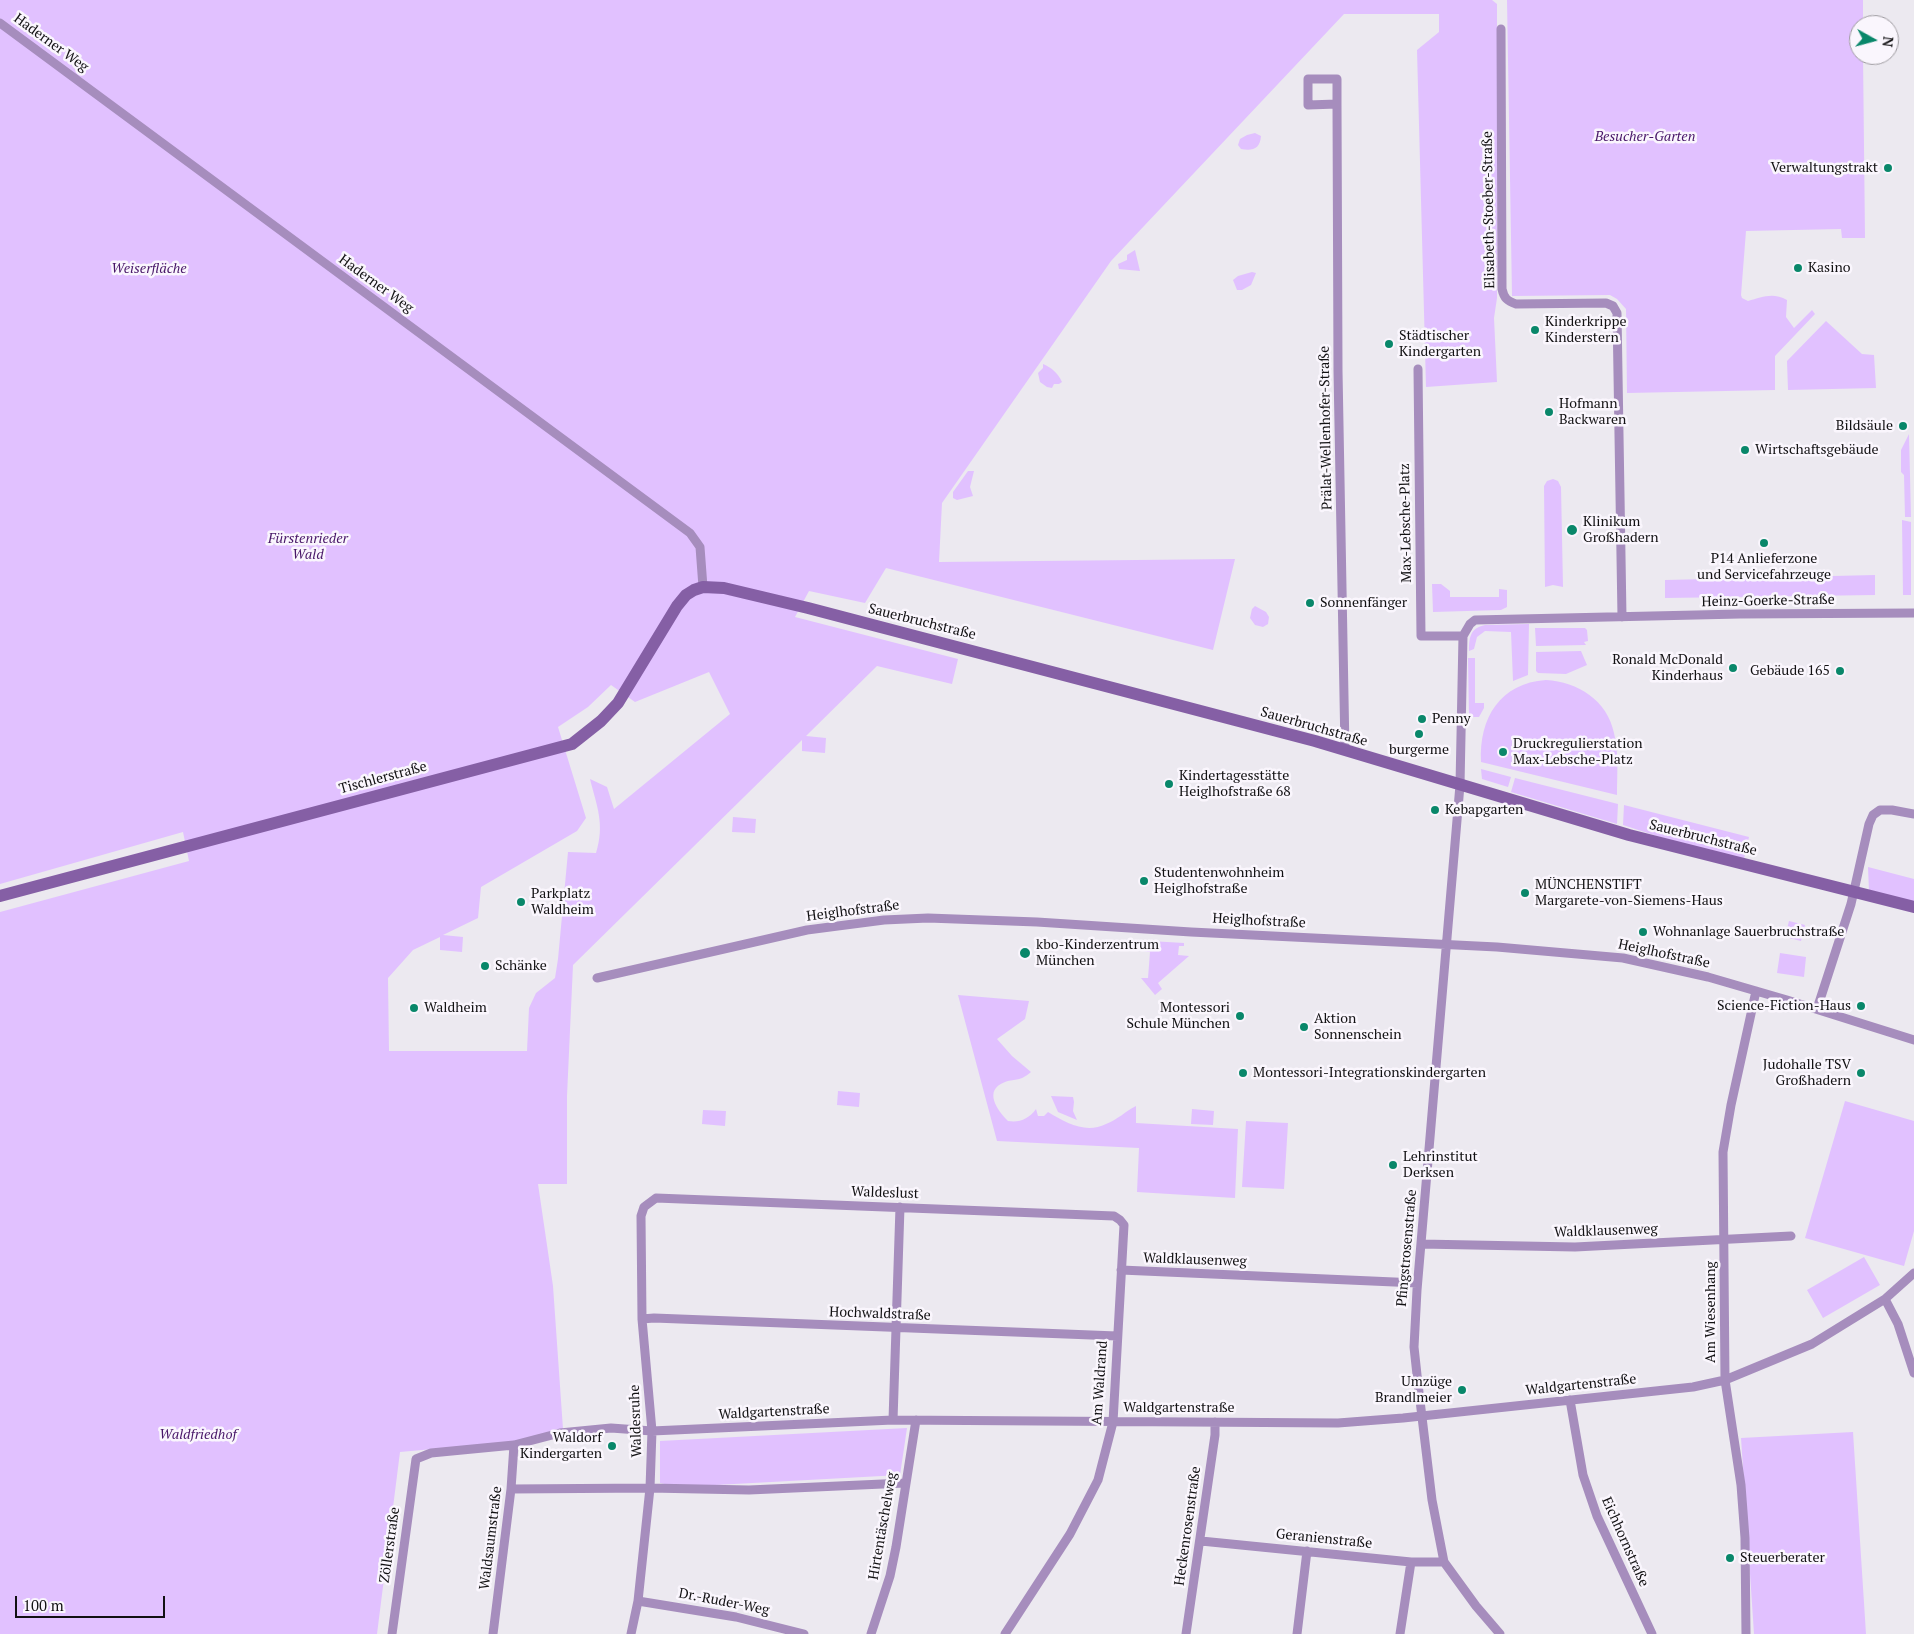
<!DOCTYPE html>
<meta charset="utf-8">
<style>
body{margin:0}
#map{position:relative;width:1914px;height:1634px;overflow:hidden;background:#ece9f0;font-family:"PT Serif",serif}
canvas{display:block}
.north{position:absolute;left:1849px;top:15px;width:50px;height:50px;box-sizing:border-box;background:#faf6fd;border:1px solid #9d9a9f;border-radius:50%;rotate:97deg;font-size:14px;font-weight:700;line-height:20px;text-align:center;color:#121113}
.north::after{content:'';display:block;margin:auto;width:18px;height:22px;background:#09876a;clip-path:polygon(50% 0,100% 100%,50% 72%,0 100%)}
.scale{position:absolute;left:15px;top:1596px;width:150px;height:22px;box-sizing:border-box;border:2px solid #121113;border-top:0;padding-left:6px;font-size:15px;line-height:18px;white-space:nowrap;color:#121113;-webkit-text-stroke:4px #faf6fd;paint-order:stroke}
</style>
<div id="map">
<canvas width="1914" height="1634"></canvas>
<div class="north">N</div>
<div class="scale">100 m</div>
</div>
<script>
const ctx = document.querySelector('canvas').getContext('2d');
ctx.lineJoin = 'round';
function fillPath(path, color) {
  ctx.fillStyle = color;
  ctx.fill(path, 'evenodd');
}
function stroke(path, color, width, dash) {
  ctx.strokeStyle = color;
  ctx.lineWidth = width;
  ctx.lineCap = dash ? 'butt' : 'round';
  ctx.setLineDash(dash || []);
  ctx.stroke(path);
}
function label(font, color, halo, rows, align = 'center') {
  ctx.font = font + ' "PT Serif",serif';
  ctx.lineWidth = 5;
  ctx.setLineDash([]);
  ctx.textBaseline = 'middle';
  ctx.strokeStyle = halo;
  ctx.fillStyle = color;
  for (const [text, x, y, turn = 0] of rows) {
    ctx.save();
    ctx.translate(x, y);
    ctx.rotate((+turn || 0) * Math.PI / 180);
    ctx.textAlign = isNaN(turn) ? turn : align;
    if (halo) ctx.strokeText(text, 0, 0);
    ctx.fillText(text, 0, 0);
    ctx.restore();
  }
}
const green = new Path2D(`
 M 0,0 L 1492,0 L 1497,4 L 1497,298 L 1494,318 L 1497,382 L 1426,387 L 1417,50 L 1439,32 L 1439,14 L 1344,14 L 1111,261 L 942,503 L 939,562 L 1235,559 L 1213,650 L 886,568 L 865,603 L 809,591 L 795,617 L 958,659 L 952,684 L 877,666 L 806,736 L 826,738 L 825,753 L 802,751 L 802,740 L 573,965 L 567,1096 L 567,1184 L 538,1184 L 553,1286 L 563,1429 L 511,1442 L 400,1452 L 377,1634 L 0,1634 L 0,912 L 189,861 L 183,832 L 0,884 ZM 709,672 L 730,714 L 614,809 L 607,787 L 590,779 C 597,807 605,824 596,853 L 568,852 L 558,959 L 555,978 L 536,993 L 529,1008 L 527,1051 L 389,1051 L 388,978 L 413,950 L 440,937 L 440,950 L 462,952 L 463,937 L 443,935 L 478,918 L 481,887 L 577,831 L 586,818 L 558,727 L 588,707 L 611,685 L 635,702 Z
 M 1507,0 L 1863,0 L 1863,25 L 1859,25 L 1859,55 L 1863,55 L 1865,238 L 1842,238 L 1841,229 L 1746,231 L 1741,295 L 1742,298 L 1748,301 C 1762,297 1773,292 1787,300 L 1786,317 L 1794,328 L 1812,310 L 1815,314 L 1775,356 L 1775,390 L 1627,393 L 1626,309 L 1617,299 L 1610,295 L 1512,296 Z
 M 1255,133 L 1261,136 C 1260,149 1253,151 1241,149 L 1238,145 L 1240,139 L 1247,135 Z
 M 1135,250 L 1140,271 L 1119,269 L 1118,264 L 1127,260 L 1127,255 Z
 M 1252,272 L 1256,273 L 1251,285 L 1242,290 L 1237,290 L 1233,280 L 1238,276 Z
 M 1826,321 L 1862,354 L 1874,355 L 1876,388 L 1788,390 L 1787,361 Z
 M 1043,364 C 1052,368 1058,373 1062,382 L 1059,384 L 1054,384 L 1052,388 L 1047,387 L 1040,382 L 1038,373 L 1043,368 Z
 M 1909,434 L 1911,517 L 1905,517 L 1904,475 L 1901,472 L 1901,450 Z
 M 968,471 L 974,471 L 970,487 L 973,496 L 957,500 L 953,498 L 953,492 Z
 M 1553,479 L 1558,481 L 1561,487 L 1563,587 L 1553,585 L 1545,587 L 1544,486 L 1547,481 Z
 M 1902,520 L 1911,522 L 1911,595 L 1903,595 Z
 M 1875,575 L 1875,595 L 1665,598 L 1665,580 Z
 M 1432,584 L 1441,584 L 1450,591 L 1450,597 L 1499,597 L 1499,589 L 1507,590 L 1507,607 L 1501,610 L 1433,612 Z
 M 1255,606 L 1266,612 L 1269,617 L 1268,624 L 1263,627 L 1255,625 L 1250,618 L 1252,609 Z
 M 1529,624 L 1528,675 L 1513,681 L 1511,632 L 1485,631 L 1477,637 L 1474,649 L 1469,651 C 1469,638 1470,628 1485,625 Z
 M 1535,628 L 1585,628 L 1587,630 L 1588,641 L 1584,642 L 1586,645 L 1536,646 Z
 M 1581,651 L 1587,665 L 1566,674 L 1538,673 L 1536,671 L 1536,652 Z
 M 1468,658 L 1475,658 L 1475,703 L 1484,703 L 1484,708 L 1479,717 L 1469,717 Z
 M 1546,680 C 1578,682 1607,700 1614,733 C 1619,753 1617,775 1617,795 L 1481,762 C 1479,718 1500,683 1546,680 Z
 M 1481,769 L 1511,777 L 1508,787 L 1482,779 Z
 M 1515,778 L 1618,804 L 1617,824 L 1511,792 Z
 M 1624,805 L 1749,837 L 1744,859 L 1669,840 L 1623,825 Z
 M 733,817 L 756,819 L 755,833 L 732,832 Z
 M 1868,867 L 1914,879 L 1914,902 L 1869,891 Z
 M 1789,921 L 1805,925 L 1801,941 L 1785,937 Z
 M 1150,941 L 1184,943 L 1184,946 L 1179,946 L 1178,955 L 1189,956 L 1158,983 L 1162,989 L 1155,995 L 1141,978 L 1148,978 L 1150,952 L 1143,951 L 1143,945 Z
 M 1780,953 L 1806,957 L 1804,977 L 1777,973 Z
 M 958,995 L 1029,1001 L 1025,1019 L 997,1039 L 1012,1056 L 1031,1072 C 1019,1082 1017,1078 1005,1082 C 983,1090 997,1110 1008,1121 C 1019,1123 1029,1119 1036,1109 L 1038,1116 L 1044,1116 L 1048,1112 C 1066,1123 1086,1134 1106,1124 C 1117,1120 1126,1111 1136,1106 L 1136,1123 L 1238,1129 L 1235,1198 L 1137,1192 L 1139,1148 L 997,1141 Z
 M 838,1091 L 860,1093 L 859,1107 L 837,1105 Z
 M 1051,1096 L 1073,1097 L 1074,1102 L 1073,1111 L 1077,1120 L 1058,1112 Z
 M 1845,1101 L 1914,1121 L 1914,1231 L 1904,1266 L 1805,1238 Z
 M 1192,1109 L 1214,1111 L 1213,1125 L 1191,1124 Z
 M 703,1110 L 726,1111 L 725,1126 L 702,1124 Z
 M 1246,1121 L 1288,1123 L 1284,1189 L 1242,1187 Z
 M 1864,1257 L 1880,1285 L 1823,1318 L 1807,1290 Z
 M 907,1428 L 900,1475 L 679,1487 L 660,1483 L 660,1441 Z
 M 1853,1432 L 1866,1634 L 1754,1634 L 1741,1438 Z`);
const street = new Path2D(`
 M 0,23 L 690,533 L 700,547 L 703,587
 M 1501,29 L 1502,289 C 1504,298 1507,301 1516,304 L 1606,303 L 1613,306 L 1617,313 L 1622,617
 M 1308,79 L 1337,79 L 1337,104 L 1308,105 Z
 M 1337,104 L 1338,371 L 1345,750
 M 1418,369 L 1421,636 L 1463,636
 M 597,978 L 807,930 L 884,920 L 928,918 L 1037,922 L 1191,932 L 1497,947 L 1623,958 L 1708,977 L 1787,1000 L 1914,1040
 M 1817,1009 L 1851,904 L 1869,824 L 1873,815 L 1880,810 L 1892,810 L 1914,814
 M 1421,1244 L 1575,1247 L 1791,1236
 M 1121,1270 L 1417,1283
 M 1885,1299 L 1898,1324 L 1914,1373
 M 642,1319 L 654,1318 L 1117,1336
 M 1570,1400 L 1583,1475 L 1597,1516 L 1652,1634
 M 893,1420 L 900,1207
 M 511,1489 L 650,1488 L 749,1490 L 905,1483
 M 1201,1541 L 1411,1562 L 1444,1562
 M 638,1601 L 736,1617 L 804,1634
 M 392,1634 L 416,1459 L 431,1453 L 514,1445 L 560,1433 L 611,1428 L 652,1431 L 893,1420 L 1338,1423 L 1403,1418 L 1693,1387 L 1725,1380 L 1812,1344 L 1885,1299 L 1914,1273
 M 493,1634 L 511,1489 L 514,1445
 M 631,1634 L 638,1601 L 650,1488 L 652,1431 L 642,1319 L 641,1216 L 644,1207 L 656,1198 L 1114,1216 L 1120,1220 L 1124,1225 L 1113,1422 L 1098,1480 L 1070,1534 L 1005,1634
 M 871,1634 L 890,1576 L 896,1547 L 916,1420
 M 1186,1634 L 1215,1435 L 1215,1422
 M 1297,1634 L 1307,1551
 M 1400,1634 L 1411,1562
 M 1500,1634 L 1476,1606 L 1444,1562 L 1432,1500 L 1418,1384 L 1414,1347 L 1417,1290 L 1460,785 L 1463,636 L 1470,624 L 1475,620 L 1740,614 L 1914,613
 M 1746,1634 L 1745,1538 L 1741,1485 L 1725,1380 L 1723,1152 L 1731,1105 L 1756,991`);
const secondary = new Path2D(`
 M 0,896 L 572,744 L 601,721 L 618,703 L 677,606 L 686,595 L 694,590 L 703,587 L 724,588 L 808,608 L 1315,741 L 1629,835 L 1914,907`);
const markers = [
 [1888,168,5,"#09876a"],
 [1798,268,5,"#09876a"],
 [1535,330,5,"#09876a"],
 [1389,344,5,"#09876a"],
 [1549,412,5,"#09876a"],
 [1903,426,5,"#09876a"],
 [1745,450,5,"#09876a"],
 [1572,530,6,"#09876a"],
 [1764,543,5,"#09876a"],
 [1310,603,5,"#09876a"],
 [1733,668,5,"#09876a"],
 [1840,671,5,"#09876a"],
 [1422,719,5,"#09876a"],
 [1419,734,5,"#09876a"],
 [1503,752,5,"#09876a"],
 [1169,784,5,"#09876a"],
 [1435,810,5,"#09876a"],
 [1144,881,5,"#09876a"],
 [1525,893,5,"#09876a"],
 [521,902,5,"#09876a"],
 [1643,932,5,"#09876a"],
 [1025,953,6,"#09876a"],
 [485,966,5,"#09876a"],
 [1861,1006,5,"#09876a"],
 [414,1008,5,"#09876a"],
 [1240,1016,5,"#09876a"],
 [1304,1027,5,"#09876a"],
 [1243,1073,5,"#09876a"],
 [1861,1073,5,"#09876a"],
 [1393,1165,5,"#09876a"],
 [1462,1390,5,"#09876a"],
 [612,1446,5,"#09876a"],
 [1730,1558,5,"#09876a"]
];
const streetNames = [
 ["Haderner Weg",51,43,36],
 ["Elisabeth-Stoeber-Straße",1489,210,-91],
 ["Haderner Weg",376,284,36],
 ["Prälat-Wellenhofer-Straße",1326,428,-91],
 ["Max-Lebsche-Platz",1406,523,-91],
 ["Heinz-Goerke-Straße",1768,601,-1],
 ["Sauerbruchstraße",922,622,14],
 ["Sauerbruchstraße",1314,727,16],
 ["Tischlerstraße",383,778,-15],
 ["Sauerbruchstraße",1703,838,14],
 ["Heiglhofstraße",853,911,-7],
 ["Heiglhofstraße",1259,921,3],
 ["Heiglhofstraße",1664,954,12],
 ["Waldeslust",885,1193,2],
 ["Waldklausenweg",1606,1231,-2],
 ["Pfingstrosenstraße",1407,1248,-85],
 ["Waldklausenweg",1195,1260,2],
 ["Am Wiesenhang",1711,1312,-90],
 ["Hochwaldstraße",880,1314,2],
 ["Am Waldrand",1100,1383,-86],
 ["Waldgartenstraße",1581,1385,-6],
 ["Waldgartenstraße",1179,1408],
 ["Waldgartenstraße",774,1412,-3],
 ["Waldesruhe",636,1421,-92],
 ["Hirtentäschelweg",883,1526,-80],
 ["Heckenrosenstraße",1188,1526,-82],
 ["Waldsaumstraße",491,1538,-83],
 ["Geranienstraße",1324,1539,6],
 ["Eichhornstraße",1625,1542,66],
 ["Zöllerstraße",390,1545,-82],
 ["Dr.-Ruder-Weg",724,1602,11]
];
const parkNames = [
 ["Besucher-Garten",1645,137],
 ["Weiserfläche",149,269],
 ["Fürstenrieder",308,539],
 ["Wald",308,555],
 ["Waldfriedhof",198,1435]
];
const poiNames = [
 ["Verwaltungstrakt",1878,168,"right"],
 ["Kasino",1808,268],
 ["Kinderkrippe",1545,322],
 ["Kinderstern",1545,338],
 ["Städtischer",1399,336],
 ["Kindergarten",1399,352],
 ["Hofmann",1559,404],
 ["Backwaren",1559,420],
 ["Bildsäule",1893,426,"right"],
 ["Wirtschaftsgebäude",1755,450],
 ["Klinikum",1583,522],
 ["Großhadern",1583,538],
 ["P14 Anlieferzone",1764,559,"center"],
 ["und Servicefahrzeuge",1764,575,"center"],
 ["Sonnenfänger",1320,603],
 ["Ronald McDonald",1723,660,"right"],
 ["Kinderhaus",1723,676,"right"],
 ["Gebäude 165",1830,671,"right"],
 ["Penny",1432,719],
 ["Druckregulierstation",1513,744],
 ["Max-Lebsche-Platz",1513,760],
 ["burgerme",1419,750,"center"],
 ["Kindertagesstätte",1179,776],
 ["Heiglhofstraße 68",1179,792],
 ["Kebapgarten",1445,810],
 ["Studentenwohnheim",1154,873],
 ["Heiglhofstraße",1154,889],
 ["MÜNCHENSTIFT",1535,885],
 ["Margarete-von-Siemens-Haus",1535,901],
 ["Parkplatz",531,894],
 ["Waldheim",531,910],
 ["Wohnanlage Sauerbruchstraße",1653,932],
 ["kbo-Kinderzentrum",1036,945],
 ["München",1036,961],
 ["Schänke",495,966],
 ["Science-Fiction-Haus",1851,1006,"right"],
 ["Waldheim",424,1008],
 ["Montessori",1230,1008,"right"],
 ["Schule München",1230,1024,"right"],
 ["Aktion",1314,1019],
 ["Sonnenschein",1314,1035],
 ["Judohalle TSV",1851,1065,"right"],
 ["Großhadern",1851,1081,"right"],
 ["Montessori-Integrationskindergarten",1253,1073],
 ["Lehrinstitut",1403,1157],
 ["Derksen",1403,1173],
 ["Umzüge",1452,1382,"right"],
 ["Brandlmeier",1452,1398,"right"],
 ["Waldorf",602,1438,"right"],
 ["Kindergarten",602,1454,"right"],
 ["Steuerberater",1740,1558]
];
fillPath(green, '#e1c1ff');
stroke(street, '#a68dbd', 9);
stroke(secondary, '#855fa5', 12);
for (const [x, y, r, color] of markers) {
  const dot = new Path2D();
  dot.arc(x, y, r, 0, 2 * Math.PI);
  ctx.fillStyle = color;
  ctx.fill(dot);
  stroke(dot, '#faf6fd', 2);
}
label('14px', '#121113', '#faf6fd', streetNames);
label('italic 14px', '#481668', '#faf6fd', parkNames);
label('14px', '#121113', '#faf6fd', poiNames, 'left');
</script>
